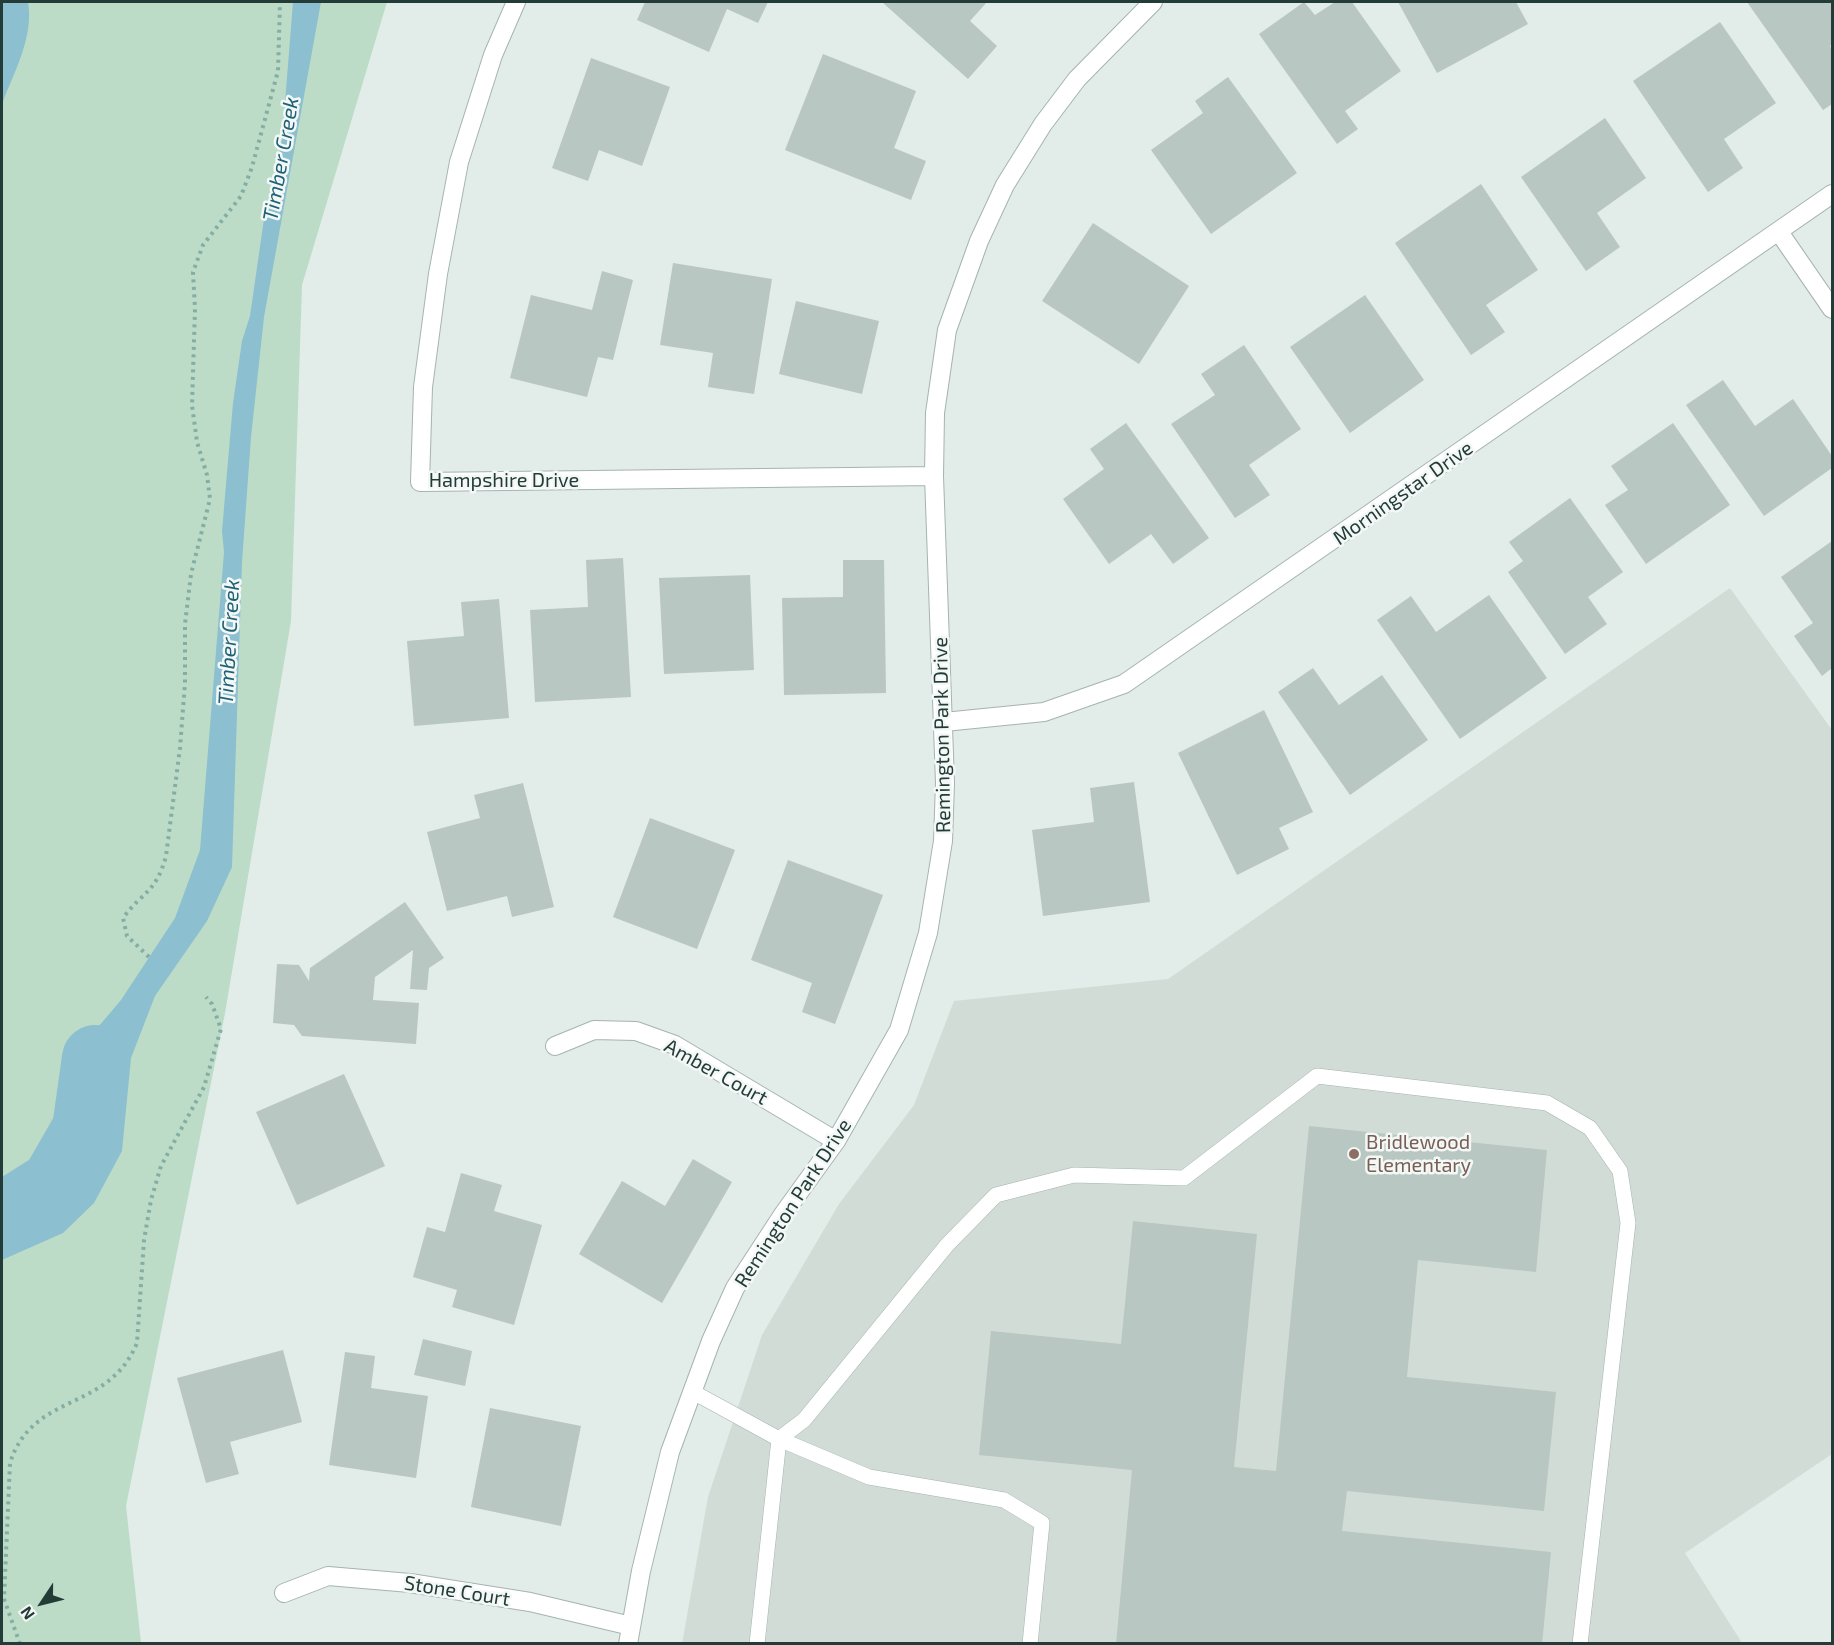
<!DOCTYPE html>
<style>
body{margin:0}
#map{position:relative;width:1834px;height:1645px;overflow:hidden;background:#e2ece8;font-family:"Exo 2",sans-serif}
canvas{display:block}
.frame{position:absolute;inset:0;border:3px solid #233c38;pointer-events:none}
.north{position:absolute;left:12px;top:1573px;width:60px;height:60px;-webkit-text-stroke:4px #f3f8f6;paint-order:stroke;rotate:235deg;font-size:16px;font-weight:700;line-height:24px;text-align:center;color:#233c38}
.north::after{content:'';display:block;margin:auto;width:21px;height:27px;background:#233c38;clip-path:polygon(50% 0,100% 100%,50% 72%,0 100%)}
</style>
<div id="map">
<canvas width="1834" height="1645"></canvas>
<div class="frame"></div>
<div class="north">N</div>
</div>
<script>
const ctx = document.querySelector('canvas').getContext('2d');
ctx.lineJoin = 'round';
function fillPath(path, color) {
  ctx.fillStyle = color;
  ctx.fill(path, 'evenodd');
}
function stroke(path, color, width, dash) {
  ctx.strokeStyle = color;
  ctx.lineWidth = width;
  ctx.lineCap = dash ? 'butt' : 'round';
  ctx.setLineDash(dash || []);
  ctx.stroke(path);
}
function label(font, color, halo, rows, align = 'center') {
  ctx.font = font + ' "Exo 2",sans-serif';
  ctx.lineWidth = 5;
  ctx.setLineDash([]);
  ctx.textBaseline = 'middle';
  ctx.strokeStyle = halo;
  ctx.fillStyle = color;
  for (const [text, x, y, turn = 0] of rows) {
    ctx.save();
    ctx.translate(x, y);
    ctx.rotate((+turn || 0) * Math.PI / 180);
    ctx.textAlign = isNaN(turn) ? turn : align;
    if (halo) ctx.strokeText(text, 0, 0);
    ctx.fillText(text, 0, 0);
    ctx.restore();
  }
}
const built = new Path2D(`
 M 1730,588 L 1832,730 L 1832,1454 L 1685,1553 L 1742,1643 L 682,1644 L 708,1497 L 762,1335 L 839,1204 L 914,1105 L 954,1001 L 1168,979 Z`);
const green = new Path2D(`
 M 2,2 L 387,2 L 302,285 L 291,621 L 225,1013 L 126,1506 L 141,1643 L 2,1644 Z`);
const water = new Path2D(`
 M 2,2 L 28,2 C 34,37 14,72 2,104 Z
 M 293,2 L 321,2 L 264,317 L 251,437 L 242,562 L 232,867 L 207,921 L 155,996 L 131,1058 L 122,1151 L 94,1203 L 63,1233 L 2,1260 L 2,1223 L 24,1215 L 47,1196 L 75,1155 L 77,1095 L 83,1045 L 121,1000 L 175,918 L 200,850 L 224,552 L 222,531 L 233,403 L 242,341 L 250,316 L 265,212 L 282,140 Z`);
const river = new Path2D(`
 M 2,1213 L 13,1209 L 54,1183 L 85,1129 L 95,1058`);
const building = new Path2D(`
 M 645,2 L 768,2 L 758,23 L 727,9 L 709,52 L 637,20 Z
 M 882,2 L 987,2 L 970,21 L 997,46 L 968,79 Z
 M 1304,2 L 1315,15 L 1335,2 L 1352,2 L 1401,71 L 1345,111 L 1358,129 L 1337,144 L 1259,34 Z
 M 1398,2 L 1516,2 L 1528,24 L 1437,73 Z
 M 1747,2 L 1832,2 L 1832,44 L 1830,46 L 1832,50 L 1832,104 L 1823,110 Z
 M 1720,22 L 1776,103 L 1724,139 L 1743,168 L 1708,192 L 1633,81 Z
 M 823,54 L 916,91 L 894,148 L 926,161 L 911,200 L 785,150 Z
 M 591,58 L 670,87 L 642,166 L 599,150 L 588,181 L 552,168 Z
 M 1228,77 L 1297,173 L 1211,234 L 1151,150 L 1203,113 L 1195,101 Z
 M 1605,118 L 1646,178 L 1597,213 L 1620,247 L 1586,271 L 1521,177 Z
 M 1481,184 L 1538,270 L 1486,305 L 1505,332 L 1471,355 L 1395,243 Z
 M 1093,223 L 1189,286 L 1139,364 L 1042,301 Z
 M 673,263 L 772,279 L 754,394 L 708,387 L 713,353 L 660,345 Z
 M 602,271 L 633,280 L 613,360 L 598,357 L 587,397 L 510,378 L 531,295 L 592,310 Z
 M 1365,295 L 1424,380 L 1350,433 L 1290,347 Z
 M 796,301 L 879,321 L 862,394 L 779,374 Z
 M 1244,345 L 1301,429 L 1249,465 L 1270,495 L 1235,518 L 1171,424 L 1215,395 L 1201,374 Z
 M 1723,380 L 1755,426 L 1793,399 L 1832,456 L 1832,468 L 1764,516 L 1686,405 Z
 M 1126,423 L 1209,538 L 1173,564 L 1151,534 L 1109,564 L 1063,499 L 1104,469 L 1090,449 Z
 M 1673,423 L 1730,505 L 1646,564 L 1605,505 L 1628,490 L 1611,466 Z
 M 1570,498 L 1623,572 L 1588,597 L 1607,624 L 1565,654 L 1508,572 L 1523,561 L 1509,542 Z
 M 1832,541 L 1832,668 L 1822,676 L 1794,636 L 1813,623 L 1781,577 Z
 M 623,558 L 631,697 L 535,702 L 530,610 L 588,607 L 586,560 Z
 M 843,560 L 884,560 L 886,693 L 784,695 L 782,598 L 843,597 Z
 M 750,575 L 754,670 L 664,674 L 659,578 Z
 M 1489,595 L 1547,678 L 1460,739 L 1377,620 L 1411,596 L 1436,632 Z
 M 499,599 L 509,718 L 414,726 L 407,641 L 464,636 L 461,602 Z
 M 1313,668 L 1339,705 L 1382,675 L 1428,740 L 1350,795 L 1278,692 Z
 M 1264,710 L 1313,812 L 1279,828 L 1289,849 L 1237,875 L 1178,753 Z
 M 1134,782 L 1150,902 L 1043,916 L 1032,830 L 1094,822 L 1090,788 Z
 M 523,783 L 554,907 L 512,917 L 507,896 L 447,911 L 427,832 L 480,818 L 474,795 Z
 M 650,818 L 735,850 L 697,949 L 613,917 Z
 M 788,860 L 883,895 L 835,1024 L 802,1012 L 812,983 L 751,960 Z
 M 405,902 L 444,958 L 429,968 L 427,990 L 410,989 L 413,950 L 375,977 L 373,1000 L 419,1003 L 416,1044 L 302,1036 L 294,1025 L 273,1023 L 277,964 L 299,965 L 309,981 L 310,968 Z
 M 344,1074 L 385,1166 L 297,1205 L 256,1112 Z
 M 1309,1126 L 1547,1150 L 1536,1272 L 1418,1260 L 1407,1377 L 1556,1392 L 1544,1511 L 1347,1491 L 1342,1531 L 1551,1552 L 1542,1644 L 1116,1644 L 1132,1470 L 979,1455 L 991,1331 L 1121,1344 L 1133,1221 L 1257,1234 L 1234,1467 L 1276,1471 Z
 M 693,1159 L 732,1182 L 662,1303 L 579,1254 L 622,1181 L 665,1206 Z
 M 461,1173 L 502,1185 L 494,1211 L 542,1225 L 514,1325 L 452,1307 L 457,1290 L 413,1277 L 427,1227 L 445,1232 Z
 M 423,1339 L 472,1351 L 465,1386 L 414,1375 Z
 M 283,1350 L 302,1422 L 230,1442 L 239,1474 L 206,1483 L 177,1378 Z
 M 345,1352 L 375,1356 L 371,1388 L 428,1396 L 416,1478 L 329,1465 Z
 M 490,1408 L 581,1426 L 561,1526 L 471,1507 Z`);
const path = new Path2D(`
 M 149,957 L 127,936 L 123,918 C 143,891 156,893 166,856 L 180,748 L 185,683 L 185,624 L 191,574 L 210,499 L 207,475 L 197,442 L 192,405 L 195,309 L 193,272 L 203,245 L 241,196 L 252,167 L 278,71 L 280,2
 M 20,1644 L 4,1599 L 10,1463 C 33,1391 108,1413 137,1343 L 144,1240 L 151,1200 L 161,1166 L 204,1087 L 221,1029 L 212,1004 L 206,997`);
const service = new Path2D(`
 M 693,1392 L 779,1439 L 804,1420 L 947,1245 L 996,1195 L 1074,1175 L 1184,1178 L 1317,1076 L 1547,1103 L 1590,1128 L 1620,1171 L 1628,1223 L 1580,1644
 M 757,1644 L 779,1439 L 869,1477 L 1004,1500 L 1042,1523 L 1030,1644`);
const minor = new Path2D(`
 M 516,2 L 493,55 L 459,162 L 438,274 L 423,387 L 420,482 L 934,476
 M 1779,232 L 1832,309
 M 944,722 L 1044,712 L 1124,684 L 1832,194
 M 555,1046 L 594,1030 L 636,1031 L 675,1045 L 836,1141
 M 284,1593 L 328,1576 L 410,1583 L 530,1602 L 631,1626
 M 628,1644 L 641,1571 L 670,1452 L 711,1341 L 735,1288 L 784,1213 L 836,1141 L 899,1030 L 928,933 L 943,841 L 945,783 L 934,476 L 935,413 L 947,330 L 979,241 L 1005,185 L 1043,124 L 1077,79 L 1153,2`);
const markers = [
 [1354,1154,6,"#8d6e63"]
];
const streetNames = [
 ["Hampshire Drive",504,480],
 ["Morningstar Drive",1403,493,-35],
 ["Remington Park Drive",942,735,-91],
 ["Amber Court",716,1072,29],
 ["Remington Park Drive",793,1203,-57],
 ["Stone Court",457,1591,9]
];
const educationNames = [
 ["Bridlewood",1366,1142],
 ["Elementary",1366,1165]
];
const waterNames = [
 ["Timber Creek",281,159,-80],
 ["Timber Creek",229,642,-87]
];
fillPath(built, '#d1dcd7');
fillPath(green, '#bcdcc7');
fillPath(water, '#8cbfcf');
stroke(river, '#8cbfcf', 66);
fillPath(building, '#b8c7c2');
stroke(service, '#a5b4b0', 16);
stroke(minor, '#a5b4b0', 20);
stroke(path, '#84aea4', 4, [3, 4.5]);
stroke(service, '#fff', 15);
stroke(minor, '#fff', 18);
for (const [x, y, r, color] of markers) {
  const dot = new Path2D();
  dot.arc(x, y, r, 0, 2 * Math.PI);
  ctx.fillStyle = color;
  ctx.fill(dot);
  stroke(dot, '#f3f8f6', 2);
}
label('20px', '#233c38', '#f3f8f6', streetNames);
label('20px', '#785e54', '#f3f8f6', educationNames, 'left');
label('italic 21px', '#1f6176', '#f3f8f6', waterNames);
</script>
